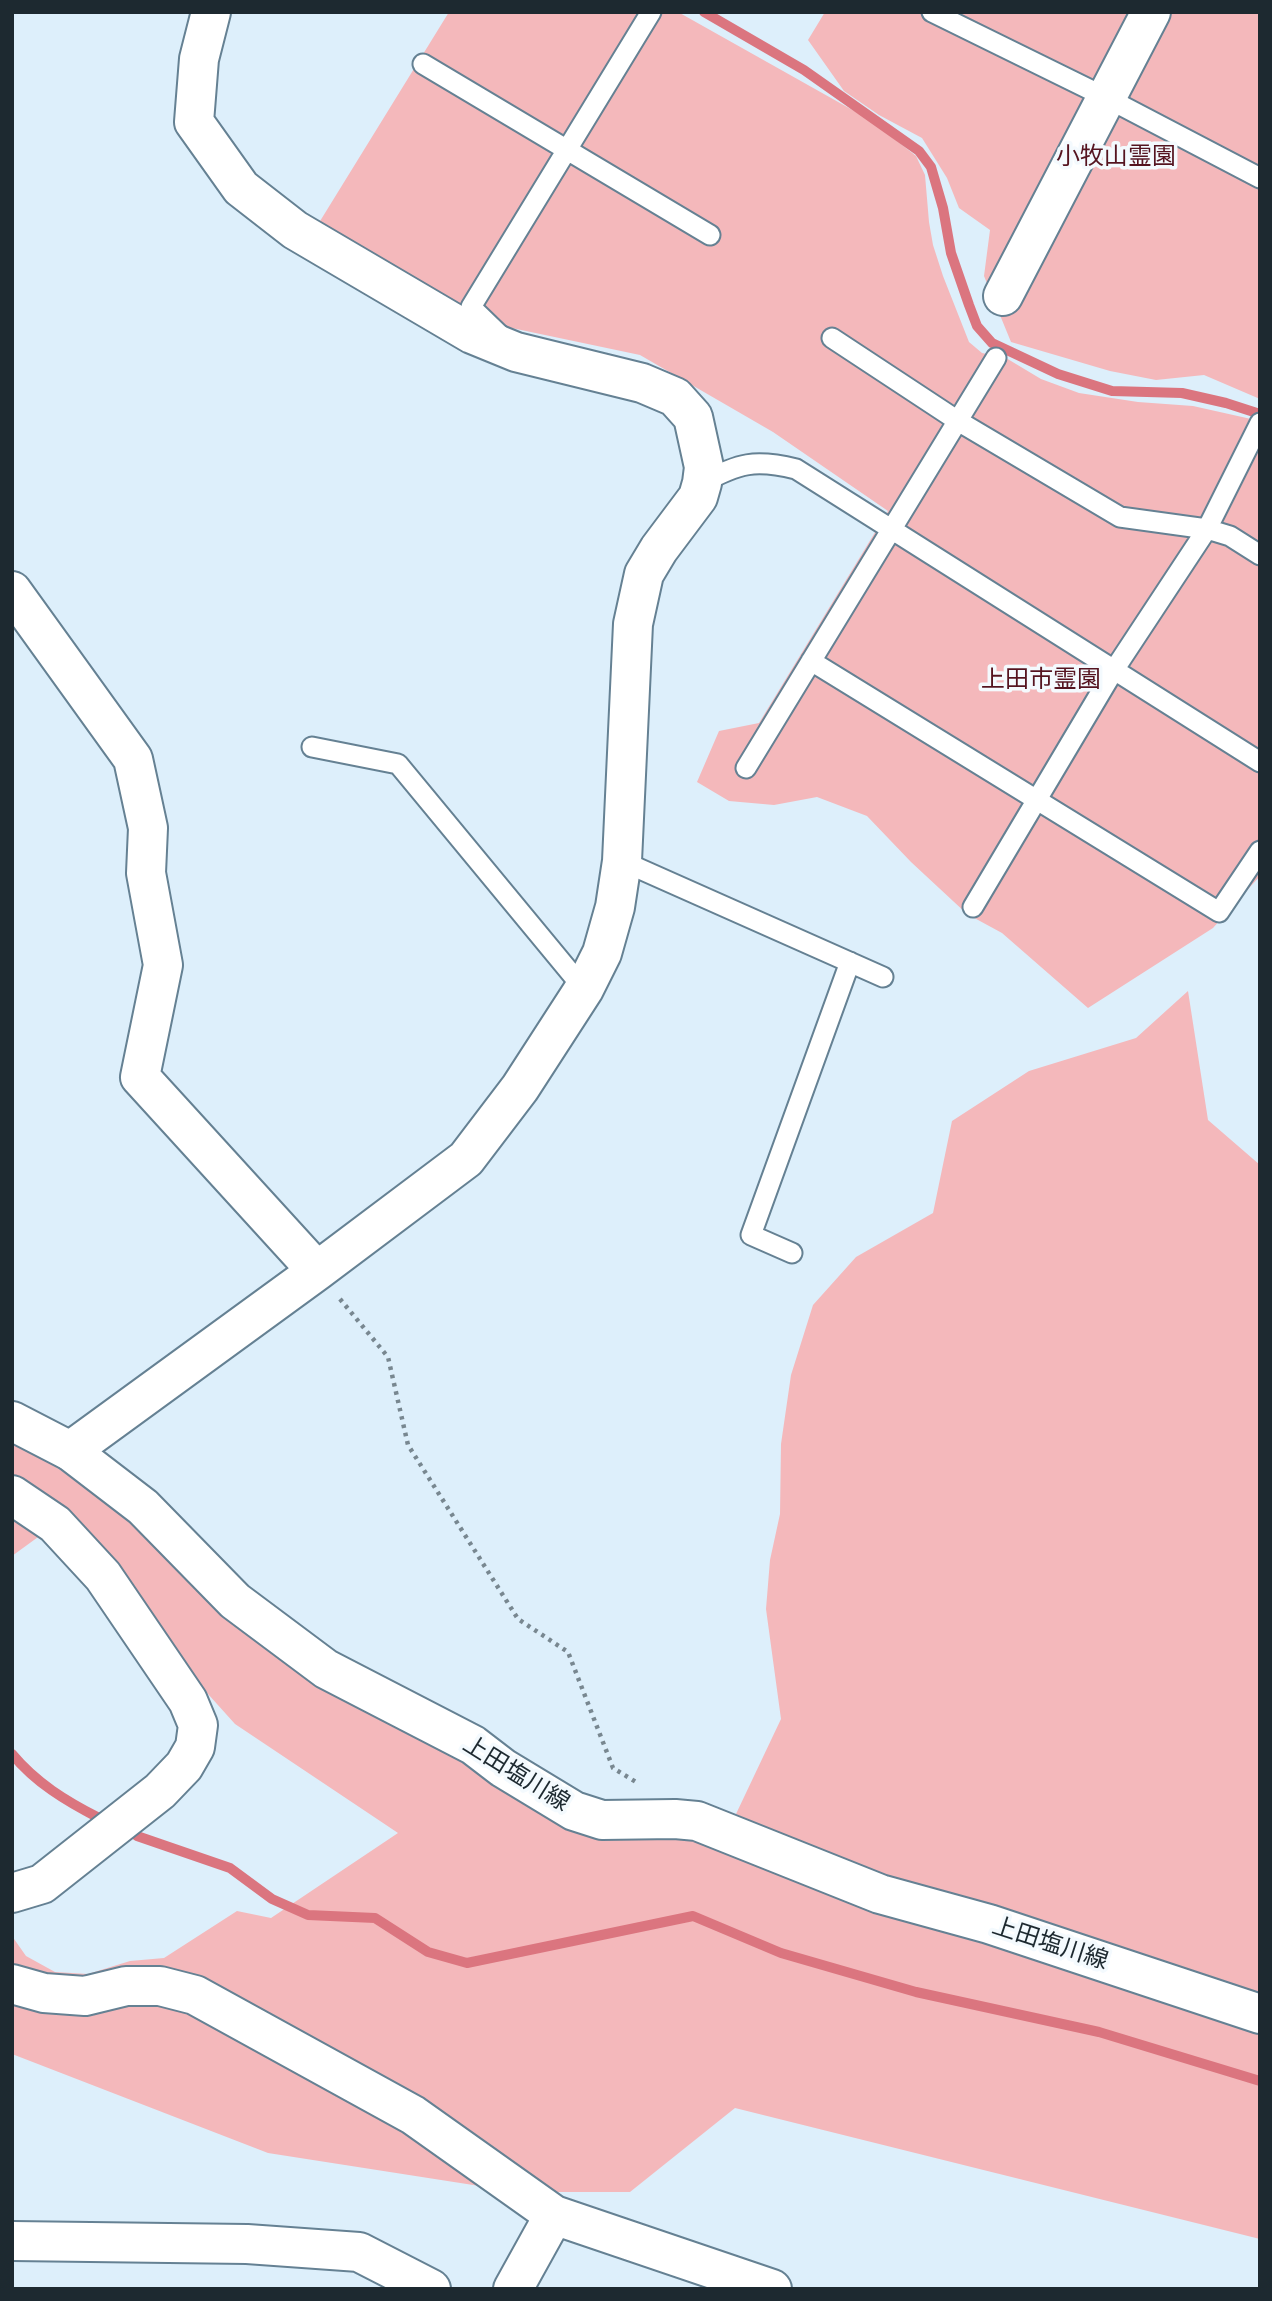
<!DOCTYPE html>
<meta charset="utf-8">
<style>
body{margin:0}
#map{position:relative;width:1272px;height:2301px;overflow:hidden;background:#ddeffb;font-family:Karla,sans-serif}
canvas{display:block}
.frame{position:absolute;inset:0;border:14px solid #1d2930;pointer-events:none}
</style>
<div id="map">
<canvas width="1272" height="2301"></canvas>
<div class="frame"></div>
</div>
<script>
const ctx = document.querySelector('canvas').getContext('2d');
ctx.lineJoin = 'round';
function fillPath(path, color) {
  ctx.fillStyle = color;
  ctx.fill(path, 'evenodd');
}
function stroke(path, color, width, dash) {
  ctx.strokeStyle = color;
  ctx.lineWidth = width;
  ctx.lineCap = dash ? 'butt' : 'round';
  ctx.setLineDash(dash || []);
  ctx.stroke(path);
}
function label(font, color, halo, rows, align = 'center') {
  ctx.font = font + ' Karla,"Noto Sans JP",sans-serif';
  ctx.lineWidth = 7;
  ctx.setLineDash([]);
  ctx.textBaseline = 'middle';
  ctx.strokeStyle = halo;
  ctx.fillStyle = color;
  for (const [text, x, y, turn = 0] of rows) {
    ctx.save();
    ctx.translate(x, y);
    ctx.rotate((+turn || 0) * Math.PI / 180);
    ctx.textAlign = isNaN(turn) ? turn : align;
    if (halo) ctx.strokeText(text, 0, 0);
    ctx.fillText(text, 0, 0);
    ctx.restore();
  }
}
const green = new Path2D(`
 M 449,12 L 678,12 L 872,121 L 916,156 L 925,175 L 929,222 L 933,245 L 943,276 L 969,342 L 982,353 L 1006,358 L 1041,379 L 1079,393 L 1138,402 L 1193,406 L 1260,421 L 1260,876 L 1213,928 L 1088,1008 L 1002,933 L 967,914 L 911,862 L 867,816 L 817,797 L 774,805 L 729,801 L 697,782 L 719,731 L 759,723 L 888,511 L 773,432 L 640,355 L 488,323 L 317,226 Z
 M 825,12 L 1260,12 L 1260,399 L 1204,375 L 1156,380 L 1110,371 L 1011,342 L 984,276 L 990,230 L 959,208 L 947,178 L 922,138 L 879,115 L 844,91 L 808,40 Z
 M 1188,991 L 1208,1120 L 1260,1165 L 1260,2001 L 880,1884 L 736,1814 L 781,1719 L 766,1609 L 770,1560 L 780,1514 L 781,1444 L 791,1375 L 813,1305 L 856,1257 L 933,1213 L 952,1121 L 1029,1071 L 1136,1038 Z
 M 12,1436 L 497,1777 L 695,1831 L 1260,2027 L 1260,2239 L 735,2108 L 630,2192 L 518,2192 L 268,2153 L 12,2054 L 12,1936 L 26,1956 L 55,1972 L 88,1974 L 130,1961 L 164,1958 L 237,1911 L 271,1918 L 398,1833 L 235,1724 L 208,1694 L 113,1565 L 67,1516 L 12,1556 Z`);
const stream = new Path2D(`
 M 704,12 L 804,70 L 919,151 L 931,167 L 943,208 L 951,253 L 969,305 L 977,326 L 992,343 L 1058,374 L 1112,391 L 1182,393 L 1226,403 L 1260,414
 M 12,1754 C 36,1783 66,1801 99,1818
 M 137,1836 L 230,1868 L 272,1899 L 308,1915 L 375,1918 L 428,1952 L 467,1963 L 693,1916 L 781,1953 L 916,1992 L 1099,2032 L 1260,2081`);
const path = new Path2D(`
 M 340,1299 L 388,1357 L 408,1445 L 518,1619 L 568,1652 L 613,1768 L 636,1782`);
const service = new Path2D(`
 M 932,12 L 1107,98 L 1260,178
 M 423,64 L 710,235
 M 501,336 L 471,307 L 651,12
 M 832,338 L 958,421 L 1120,517 L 1207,529 L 1230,536 L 1260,555
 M 702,483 C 739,463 755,459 796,469 L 1260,762
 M 811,661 L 1219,912 L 1260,851
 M 312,747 L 398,764 L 584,989
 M 746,768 L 996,358
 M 622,861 L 883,977
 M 973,907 L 1114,670 L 1207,529 L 1260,423
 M 792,1253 L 751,1235 L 850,962`);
const minor = new Path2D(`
 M 1003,296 L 1151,12
 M 12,591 L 133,759 L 148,828 L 146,873 L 163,965 L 140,1077 L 317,1271
 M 70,1451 L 317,1271 L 466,1159 L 520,1088 L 584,989 L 602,953 L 615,907 L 622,861 L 633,624 L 644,574 L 659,549 L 698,497 L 702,483 L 704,467 L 693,417 L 675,397 L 642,383 L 516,352 L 472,334 L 295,230 L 241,188 L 194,122 L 199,59 L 211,12
 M 12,1984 L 44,1993 L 85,1996 L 126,1986 L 160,1986 L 195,1995 L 413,2115 L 554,2215 L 772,2289
 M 12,2241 L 247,2244 L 359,2252 L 431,2289
 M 513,2289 L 554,2215`);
const secondary = new Path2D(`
 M 12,1421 L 70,1451 L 143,1507 L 235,1601 L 326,1669 L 473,1745 L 503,1768 L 574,1811 L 602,1820 L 675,1819 L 697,1821 L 880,1894 L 989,1924 L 1260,2014
 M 12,1495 L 55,1524 L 103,1576 L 188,1701 L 198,1725 L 195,1747 L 184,1766 L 160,1791 L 42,1884 L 12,1893`);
const parkNames = [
 ["小牧山霊園",1116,157],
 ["上田市霊園",1041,680]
];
const streetNames = [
 ["上田塩川線",516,1774,32],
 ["上田塩川線",1050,1944,18]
];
fillPath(green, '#f4b8bb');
stroke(stream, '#db757f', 10);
stroke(service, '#658193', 23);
stroke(minor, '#658193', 42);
stroke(secondary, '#658193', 42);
stroke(path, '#788790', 4.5, [3.5, 5]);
stroke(service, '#fff', 19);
stroke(minor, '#fff', 38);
stroke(secondary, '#fff', 38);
label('24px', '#551420', '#f4fafe', parkNames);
label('24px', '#1d2930', '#f4fafe', streetNames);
</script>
